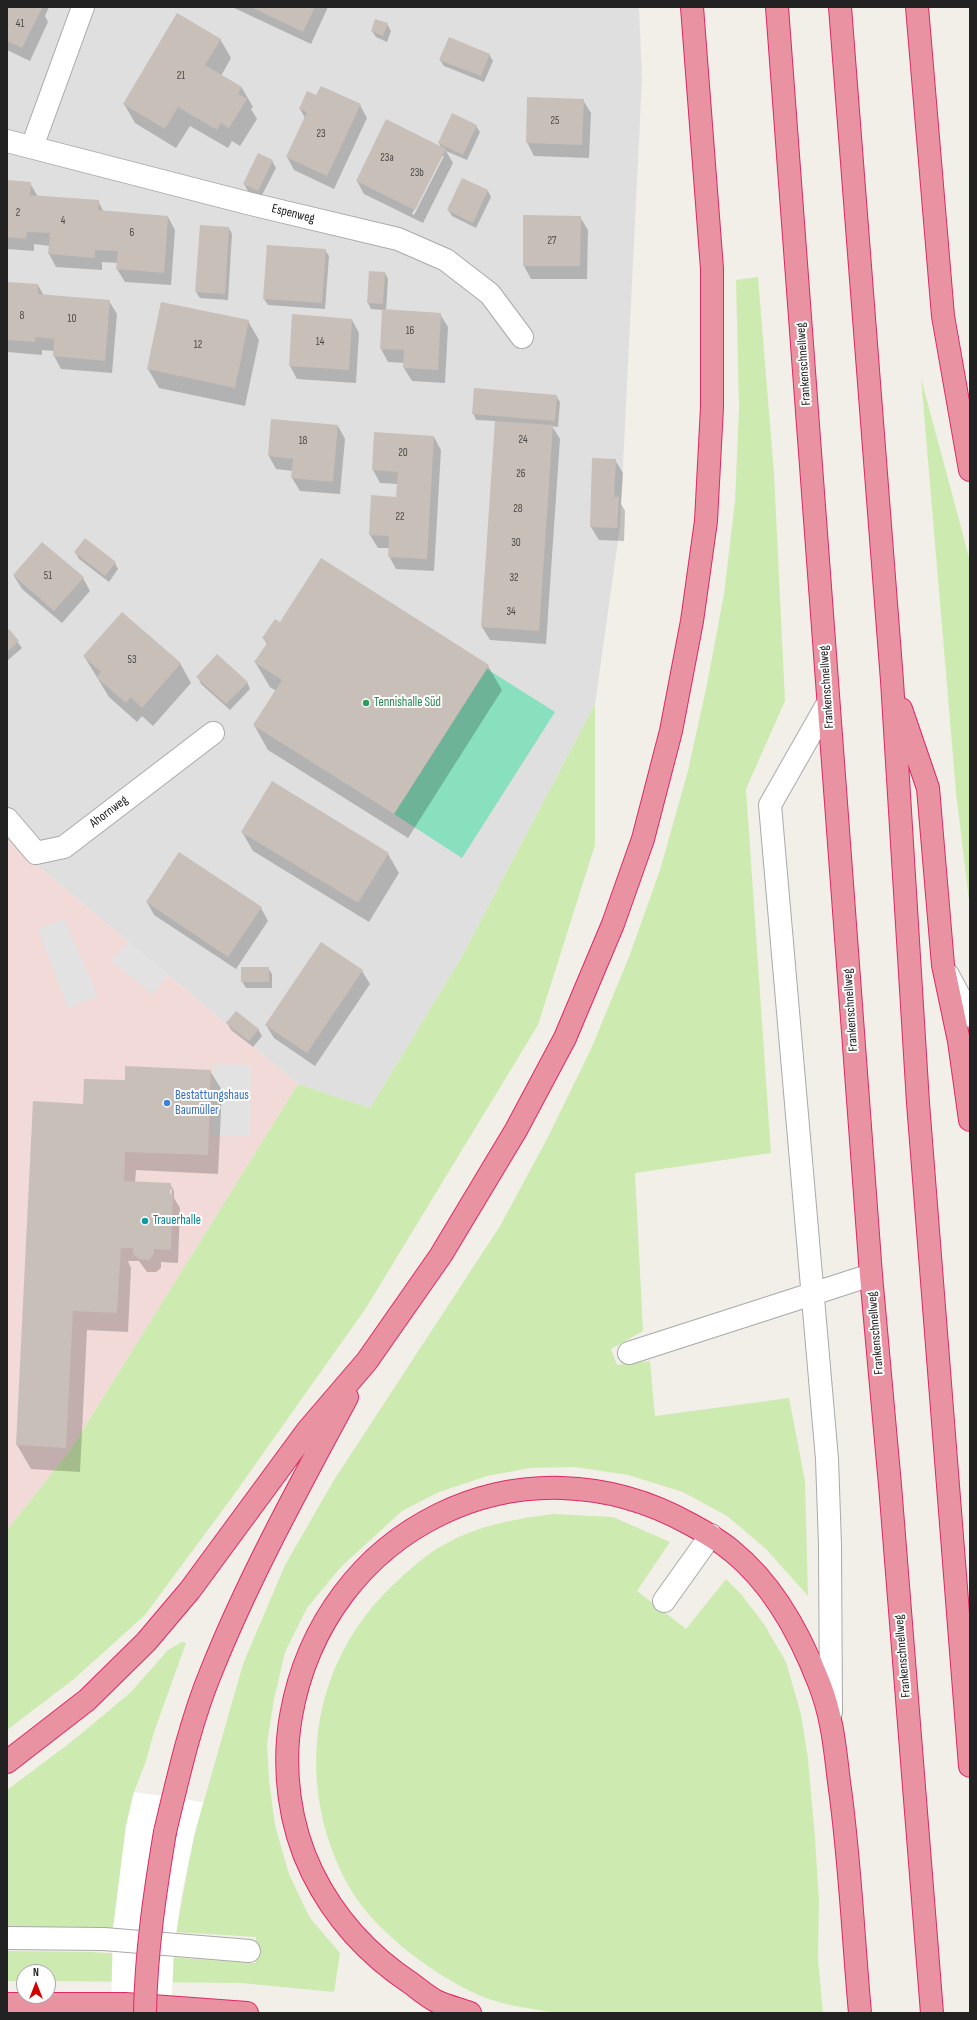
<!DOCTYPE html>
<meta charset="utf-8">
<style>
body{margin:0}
#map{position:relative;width:977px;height:2020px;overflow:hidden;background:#f2efe9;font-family:"Sofia Sans Condensed",sans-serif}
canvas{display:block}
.frame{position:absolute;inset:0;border:8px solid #222;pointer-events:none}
.north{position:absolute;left:16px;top:1964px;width:40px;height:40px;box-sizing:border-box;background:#fff;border:1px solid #a7a7a7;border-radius:50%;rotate:0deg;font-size:11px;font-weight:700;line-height:16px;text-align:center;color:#222}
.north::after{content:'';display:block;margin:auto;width:14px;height:18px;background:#d40000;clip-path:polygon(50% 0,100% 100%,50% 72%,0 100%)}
</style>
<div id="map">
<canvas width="977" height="2020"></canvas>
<div class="frame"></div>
<div class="north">N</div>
</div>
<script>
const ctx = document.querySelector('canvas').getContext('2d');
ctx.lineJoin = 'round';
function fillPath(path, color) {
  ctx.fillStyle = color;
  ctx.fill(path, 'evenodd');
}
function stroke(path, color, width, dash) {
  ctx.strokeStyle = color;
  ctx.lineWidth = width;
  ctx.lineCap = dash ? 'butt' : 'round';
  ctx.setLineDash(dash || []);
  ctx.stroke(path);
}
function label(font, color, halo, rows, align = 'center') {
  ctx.font = font + ' "Sofia Sans Condensed",sans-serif';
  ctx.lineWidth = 4;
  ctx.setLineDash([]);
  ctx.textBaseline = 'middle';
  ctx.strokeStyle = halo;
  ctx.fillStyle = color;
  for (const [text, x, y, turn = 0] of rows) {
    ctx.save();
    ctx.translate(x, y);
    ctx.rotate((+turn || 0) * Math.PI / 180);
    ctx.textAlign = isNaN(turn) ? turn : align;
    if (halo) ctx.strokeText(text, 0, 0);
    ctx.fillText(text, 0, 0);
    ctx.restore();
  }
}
const residential = new Path2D(`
 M 7,7 L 639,7 L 642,79 L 620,526 L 595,704 L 461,958 L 370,1108 L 298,1084 L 7,840 Z`);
const commercial = new Path2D(`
 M 7,840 L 298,1084 L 71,1449 L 7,1530 Z`);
const grass = new Path2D(`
 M 758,277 L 774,473 L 785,701 L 746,789 L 771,1153 L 635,1173 L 643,1331 L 611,1349 L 617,1365 L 650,1361 L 655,1416 L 789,1398 L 805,1481 L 808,1596 L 765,1548 L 727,1516 L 683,1492 L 628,1475 L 575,1467 L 530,1468 L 487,1476 L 439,1492 L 402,1511 L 341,1567 L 307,1608 L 285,1652 L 274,1699 L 267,1744 L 269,1780 L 275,1825 L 289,1874 L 310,1918 L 340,1953 L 334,1992 L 241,1983 L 48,1981 L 48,1972 L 24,1972 L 24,1981 L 7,1981 L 7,1951 L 91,1952 L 256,1963 L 256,1937 L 176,1932 L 194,1836 L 243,1664 L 285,1565 L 334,1480 L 500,1226 L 547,1139 L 591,1049 L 629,957 L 660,870 L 688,771 L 707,684 L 724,594 L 735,501 L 739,409 L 736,280 Z
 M 921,378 L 970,561 L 970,909 L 956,792 Z
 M 595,704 L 595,845 L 538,1025 L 366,1308 L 233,1496 L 145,1615 L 74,1679 L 7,1730 L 7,1530 L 71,1449 L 298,1084 L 370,1108 L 461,958 Z
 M 553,1514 L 613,1517 L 670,1542 L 637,1591 L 686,1629 L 726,1579 L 741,1594 L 764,1624 L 786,1662 L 801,1714 L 808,1759 L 815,1837 L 819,1901 L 818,1959 L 823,2013 L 557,2013 C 533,2009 508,2006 486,1998 C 440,1980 376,1933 351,1890 C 293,1789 308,1665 393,1585 C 409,1570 427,1553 447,1543 C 480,1525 515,1519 553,1514 Z
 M 182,1642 L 186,1643 L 154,1732 L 146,1761 L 134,1792 L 126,1826 L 113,1929 L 7,1929 L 7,1790 L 71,1742 L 130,1693 L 168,1650 Z`);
const pitch = new Path2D(`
 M 487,669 L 555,712 L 462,858 L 394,814 Z`);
const parking = new Path2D(`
 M 64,919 L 98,996 L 68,1008 L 38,929 Z
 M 128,942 L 167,974 L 153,995 L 112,961 Z
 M 214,1064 L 251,1065 L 250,1136 L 211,1135 Z`);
const pier = new Path2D(`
 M 134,1792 L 203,1802 L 194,1836 L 181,1897 L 174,1951 L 171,2013 L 111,2013 L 113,1929 L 126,1826 Z`);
const shadow = new Path2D(`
 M 7,7 L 49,7 L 45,16 L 48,22 L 30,61 L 7,50 Z
 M 232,7 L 328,7 L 311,44 Z
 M 387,24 L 391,31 L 387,42 L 376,37 L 372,31 Z
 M 220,39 L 231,58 L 221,76 L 242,88 L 253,107 L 251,109 L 257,119 L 240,146 L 232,141 L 228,148 L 190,126 L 176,148 L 135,123 L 124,104 Z
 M 489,54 L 493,61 L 484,82 L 444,66 L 440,60 Z
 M 316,96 L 360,105 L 367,118 L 334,189 L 294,170 L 287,157 L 305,118 L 300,109 Z
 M 583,100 L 591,113 L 589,158 L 534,156 L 527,142 Z
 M 476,126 L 480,132 L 467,160 L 446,151 L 453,163 L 423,223 L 364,194 L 357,181 L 442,149 L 439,143 ZM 441,156 L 444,156 L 414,215 L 412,214 Z
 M 259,155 L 272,161 L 276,168 L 261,197 L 248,191 L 244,184 Z
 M 463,179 L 488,191 L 491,197 L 476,228 L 452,216 L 448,210 Z
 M 7,181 L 30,183 L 38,197 L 98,201 L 104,212 L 168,217 L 175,230 L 171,285 L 125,282 L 117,269 L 118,263 L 102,262 L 102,270 L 56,267 L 49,254 L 50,246 L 34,244 L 34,251 L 7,249 Z
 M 580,217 L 588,230 L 587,279 L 531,279 L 524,266 Z
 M 229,228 L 232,234 L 228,300 L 200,298 L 196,292 Z
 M 325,250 L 329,256 L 325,309 L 268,305 L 264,299 Z
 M 385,273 L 388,279 L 386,311 L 440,314 L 448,327 L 445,383 L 412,381 L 404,368 L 405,363 L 388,362 L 381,349 L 383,310 L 371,309 L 368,303 Z
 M 7,283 L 38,285 L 44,296 L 109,301 L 117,314 L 112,373 L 61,369 L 54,356 L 54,351 L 42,350 L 42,355 L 7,352 Z
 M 352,320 L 359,333 L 356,383 L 297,379 L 290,366 Z
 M 248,321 L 259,340 L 245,406 L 159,388 L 148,369 Z
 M 556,396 L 560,402 L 558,427 L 552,426 L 560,439 L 546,644 L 490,640 L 482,627 L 496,421 L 476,420 L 473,413 Z
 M 338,426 L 345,439 L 340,494 L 300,491 L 292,478 L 293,471 L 276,469 L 269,456 Z
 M 434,437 L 441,450 L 434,571 L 396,569 L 389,556 L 389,548 L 378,548 L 370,535 L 397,498 L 398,484 L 380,483 L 373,470 Z
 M 615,460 L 623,473 L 621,504 L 625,511 L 624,541 L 599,540 L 591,527 Z
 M 75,552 L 115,563 L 118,569 L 109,582 L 79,559 Z
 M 14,576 L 83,578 L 90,591 L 62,623 L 22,589 Z
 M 280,624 L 488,666 L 502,690 L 408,838 L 268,750 L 254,725 L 276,691 L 270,687 L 255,662 L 267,644 L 263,638 Z
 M 9,631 L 22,648 L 7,661 L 7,632 Z
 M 84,656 L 180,663 L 191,683 L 153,726 L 142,716 L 137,722 L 109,697 Z
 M 198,677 L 247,682 L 250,689 L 230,710 L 201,684 Z
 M 242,832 L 388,854 L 399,873 L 369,922 L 253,851 Z
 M 147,902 L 261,908 L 268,921 L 236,969 L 154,915 Z
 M 268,968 L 272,974 L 272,988 L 246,988 L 242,981 Z
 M 362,971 L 370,984 L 315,1066 L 274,1038 L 266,1025 Z
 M 227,1023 L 258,1029 L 262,1036 L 253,1047 L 231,1030 Z
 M 210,1071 L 222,1090 L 218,1174 L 136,1170 L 135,1183 L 170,1184 L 174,1191 L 174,1198 L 180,1208 L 178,1263 L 161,1262 L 161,1268 L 156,1272 L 147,1272 L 139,1261 L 128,1261 L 131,1268 L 128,1332 L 87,1330 L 80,1472 L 31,1469 L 17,1445 L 84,1105 L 124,1081 ZM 170,1189 L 172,1189 L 171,1199 L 169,1199 Z`);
const building = new Path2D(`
 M 7,7 L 42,8 L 22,48 L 7,41 Z
 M 251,7 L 315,7 L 303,32 Z
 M 177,13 L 221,39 L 205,65 L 242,87 L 238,94 L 247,99 L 229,128 L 221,123 L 217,130 L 178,107 L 165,129 L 123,104 Z
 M 375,19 L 388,23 L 383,36 L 371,31 Z
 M 449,37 L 490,54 L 481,76 L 439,60 Z
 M 321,86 L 361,104 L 327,176 L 286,157 L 307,112 L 299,109 L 307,91 L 316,95 Z
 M 527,97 L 584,99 L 582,145 L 526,143 Z
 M 452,113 L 477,125 L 463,155 L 438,143 Z
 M 386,119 L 446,149 L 415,210 L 356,181 Z
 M 258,153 L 273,160 L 258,191 L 243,184 Z
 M 462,178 L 488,190 L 473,223 L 447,210 Z
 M 7,180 L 31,182 L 30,195 L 99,200 L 98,210 L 168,216 L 164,273 L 116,269 L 118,251 L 95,250 L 95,258 L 48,254 L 50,233 L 27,232 L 26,239 L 7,237 Z
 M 523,215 L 581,216 L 580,266 L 523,266 Z
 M 200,225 L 229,227 L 225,294 L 195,292 Z
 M 267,245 L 326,249 L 322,303 L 263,299 Z
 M 369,271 L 385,272 L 383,304 L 367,303 Z
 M 7,282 L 38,284 L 38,294 L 110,300 L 105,361 L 53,356 L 54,339 L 35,337 L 35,342 L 7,340 Z
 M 161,302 L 249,320 L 235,388 L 147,369 Z
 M 382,309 L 441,313 L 438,370 L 403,368 L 404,350 L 380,349 Z
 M 292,314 L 352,319 L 349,370 L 289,366 Z
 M 474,388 L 557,395 L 555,421 L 472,414 Z
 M 271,419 L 338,425 L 333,482 L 291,478 L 293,459 L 268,456 Z
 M 495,421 L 553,425 L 539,631 L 481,627 Z
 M 374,432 L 434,436 L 427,559 L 388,557 L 389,536 L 369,535 L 371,495 L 396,497 L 398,472 L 372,470 Z
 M 592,458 L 616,459 L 614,497 L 619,497 L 617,528 L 590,527 Z
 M 85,538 L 116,562 L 105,576 L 74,552 Z
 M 42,542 L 84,577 L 54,611 L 13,575 Z
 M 321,558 L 489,665 L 394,814 L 253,725 L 282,680 L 254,662 L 268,642 L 262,638 L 275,619 L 280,622 Z
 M 122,612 L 181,663 L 142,708 L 131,697 L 126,703 L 96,677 L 101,672 L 83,656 Z
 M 9,629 L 19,641 L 7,652 L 7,631 Z
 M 217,654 L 248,682 L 226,704 L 196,677 Z
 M 272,781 L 389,853 L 358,903 L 241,832 Z
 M 179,852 L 262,907 L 228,957 L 146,902 Z
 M 321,942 L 363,970 L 307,1053 L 265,1025 Z
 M 241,967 L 269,967 L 269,982 L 241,982 Z
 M 236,1011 L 259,1029 L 249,1041 L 226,1023 Z
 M 125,1066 L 211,1070 L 208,1155 L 125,1152 L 124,1181 L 171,1183 L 170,1194 L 173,1194 L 171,1250 L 154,1249 L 154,1254 L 149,1260 L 139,1259 L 133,1254 L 133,1248 L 121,1248 L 117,1313 L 73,1311 L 66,1448 L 16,1445 L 33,1101 L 83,1104 L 84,1079 L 125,1080 Z`);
const minor = new Path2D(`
 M 7,141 L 251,204 L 398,239 L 446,260 L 490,294 L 522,337
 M 32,147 L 83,7
 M 828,703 L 770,805 L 827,1459 L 830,1545 L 831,1712
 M 7,819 L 36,853 L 64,847 L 213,733
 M 948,975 L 970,1016
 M 629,1353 L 871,1275
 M 664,1601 L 711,1535
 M 7,1938 L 104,1939 L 249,1951`);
const highway = new Path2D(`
 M 777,7 L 871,1275 L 890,1485 L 932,2013
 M 840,7 L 892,681 L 918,1103 L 970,1766
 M 917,7 L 943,316 L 970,470
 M 901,709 L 928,788 L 943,965 L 959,1041 L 970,1120
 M 7,1762 L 87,1700 L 146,1642 L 190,1590 L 307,1431 L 367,1361 L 441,1255 L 516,1130 L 565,1038 L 613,924 L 643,839 L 671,731 L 692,621 L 706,521 L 712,407 L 712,269 L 692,7
 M 165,1832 C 178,1778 190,1723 211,1672 C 249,1577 299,1487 347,1397
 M 7,2004 L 125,2004 L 247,2013
 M 470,2013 C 459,2009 446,2006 436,2001 C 427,1996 420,1990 412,1984 C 368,1955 335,1919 312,1872 C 289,1825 282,1768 291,1716 C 324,1528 522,1430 690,1524 C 705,1532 719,1540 732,1551 C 773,1584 800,1634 819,1683 C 832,1715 835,1748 839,1782 C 850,1858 853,1936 860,2013`);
const highwayBridge = new Path2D(`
 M 145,2013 C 146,1952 155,1892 165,1832`);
const markers = [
 [366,703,4,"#2e9e5b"],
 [167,1103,4,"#3f7fe0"],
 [145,1221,4,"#0f9aa8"]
];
const numberNames = [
 ["41",20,24],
 ["21",181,76],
 ["25",555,121],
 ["23",321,134],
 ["23a",387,158],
 ["23b",417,173],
 ["2",18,213],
 ["4",63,221],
 ["6",132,233],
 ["27",552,241],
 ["8",22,316],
 ["10",72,319],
 ["16",410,331],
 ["14",320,342],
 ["12",198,345],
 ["24",523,440],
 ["18",303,441],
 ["20",403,453],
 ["26",521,474],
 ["28",518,509],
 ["22",400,517],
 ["30",516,543],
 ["51",48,576],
 ["32",514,578],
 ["34",511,612],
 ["53",132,660]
];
const streetNames = [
 ["Espenweg",293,214,14],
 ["Frankenschnellweg",804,364,-94],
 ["Frankenschnellweg",827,687,-94],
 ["Ahornweg",109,812,-37],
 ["Frankenschnellweg",851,1010,-94],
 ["Frankenschnellweg",876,1333,-95],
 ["Frankenschnellweg",903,1656,-95]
];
const leisureNames = [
 ["Tennishalle Süd",374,703]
];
const shopNames = [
 ["Bestattungshaus",175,1096],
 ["Baumüller",175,1111]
];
const cultureNames = [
 ["Trauerhalle",153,1221]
];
fillPath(residential, '#e0dfdf');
fillPath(commercial, '#f2dad9');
fillPath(grass, '#cdebb0');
fillPath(pitch, '#88e0be');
fillPath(parking, '#e2e2e2');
fillPath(pier, '#fff');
fillPath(shadow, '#0003');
fillPath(building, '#c7bfb8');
stroke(minor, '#a9a9a9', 24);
stroke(highway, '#dc2a67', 24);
stroke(minor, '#fff', 22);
stroke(highway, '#e892a2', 22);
stroke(highwayBridge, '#dc2a67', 24, []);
stroke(highwayBridge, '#e892a2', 22);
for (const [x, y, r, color] of markers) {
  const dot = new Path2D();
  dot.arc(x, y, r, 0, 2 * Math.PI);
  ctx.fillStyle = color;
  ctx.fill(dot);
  stroke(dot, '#fff', 1.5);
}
label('11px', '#4b4948', null, numberNames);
label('13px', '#222', '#fff', streetNames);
label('13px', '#27864d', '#fff', leisureNames, 'left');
label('13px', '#366cbe', '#fff', shopNames, 'left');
label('13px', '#0d838f', '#fff', cultureNames, 'left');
</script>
